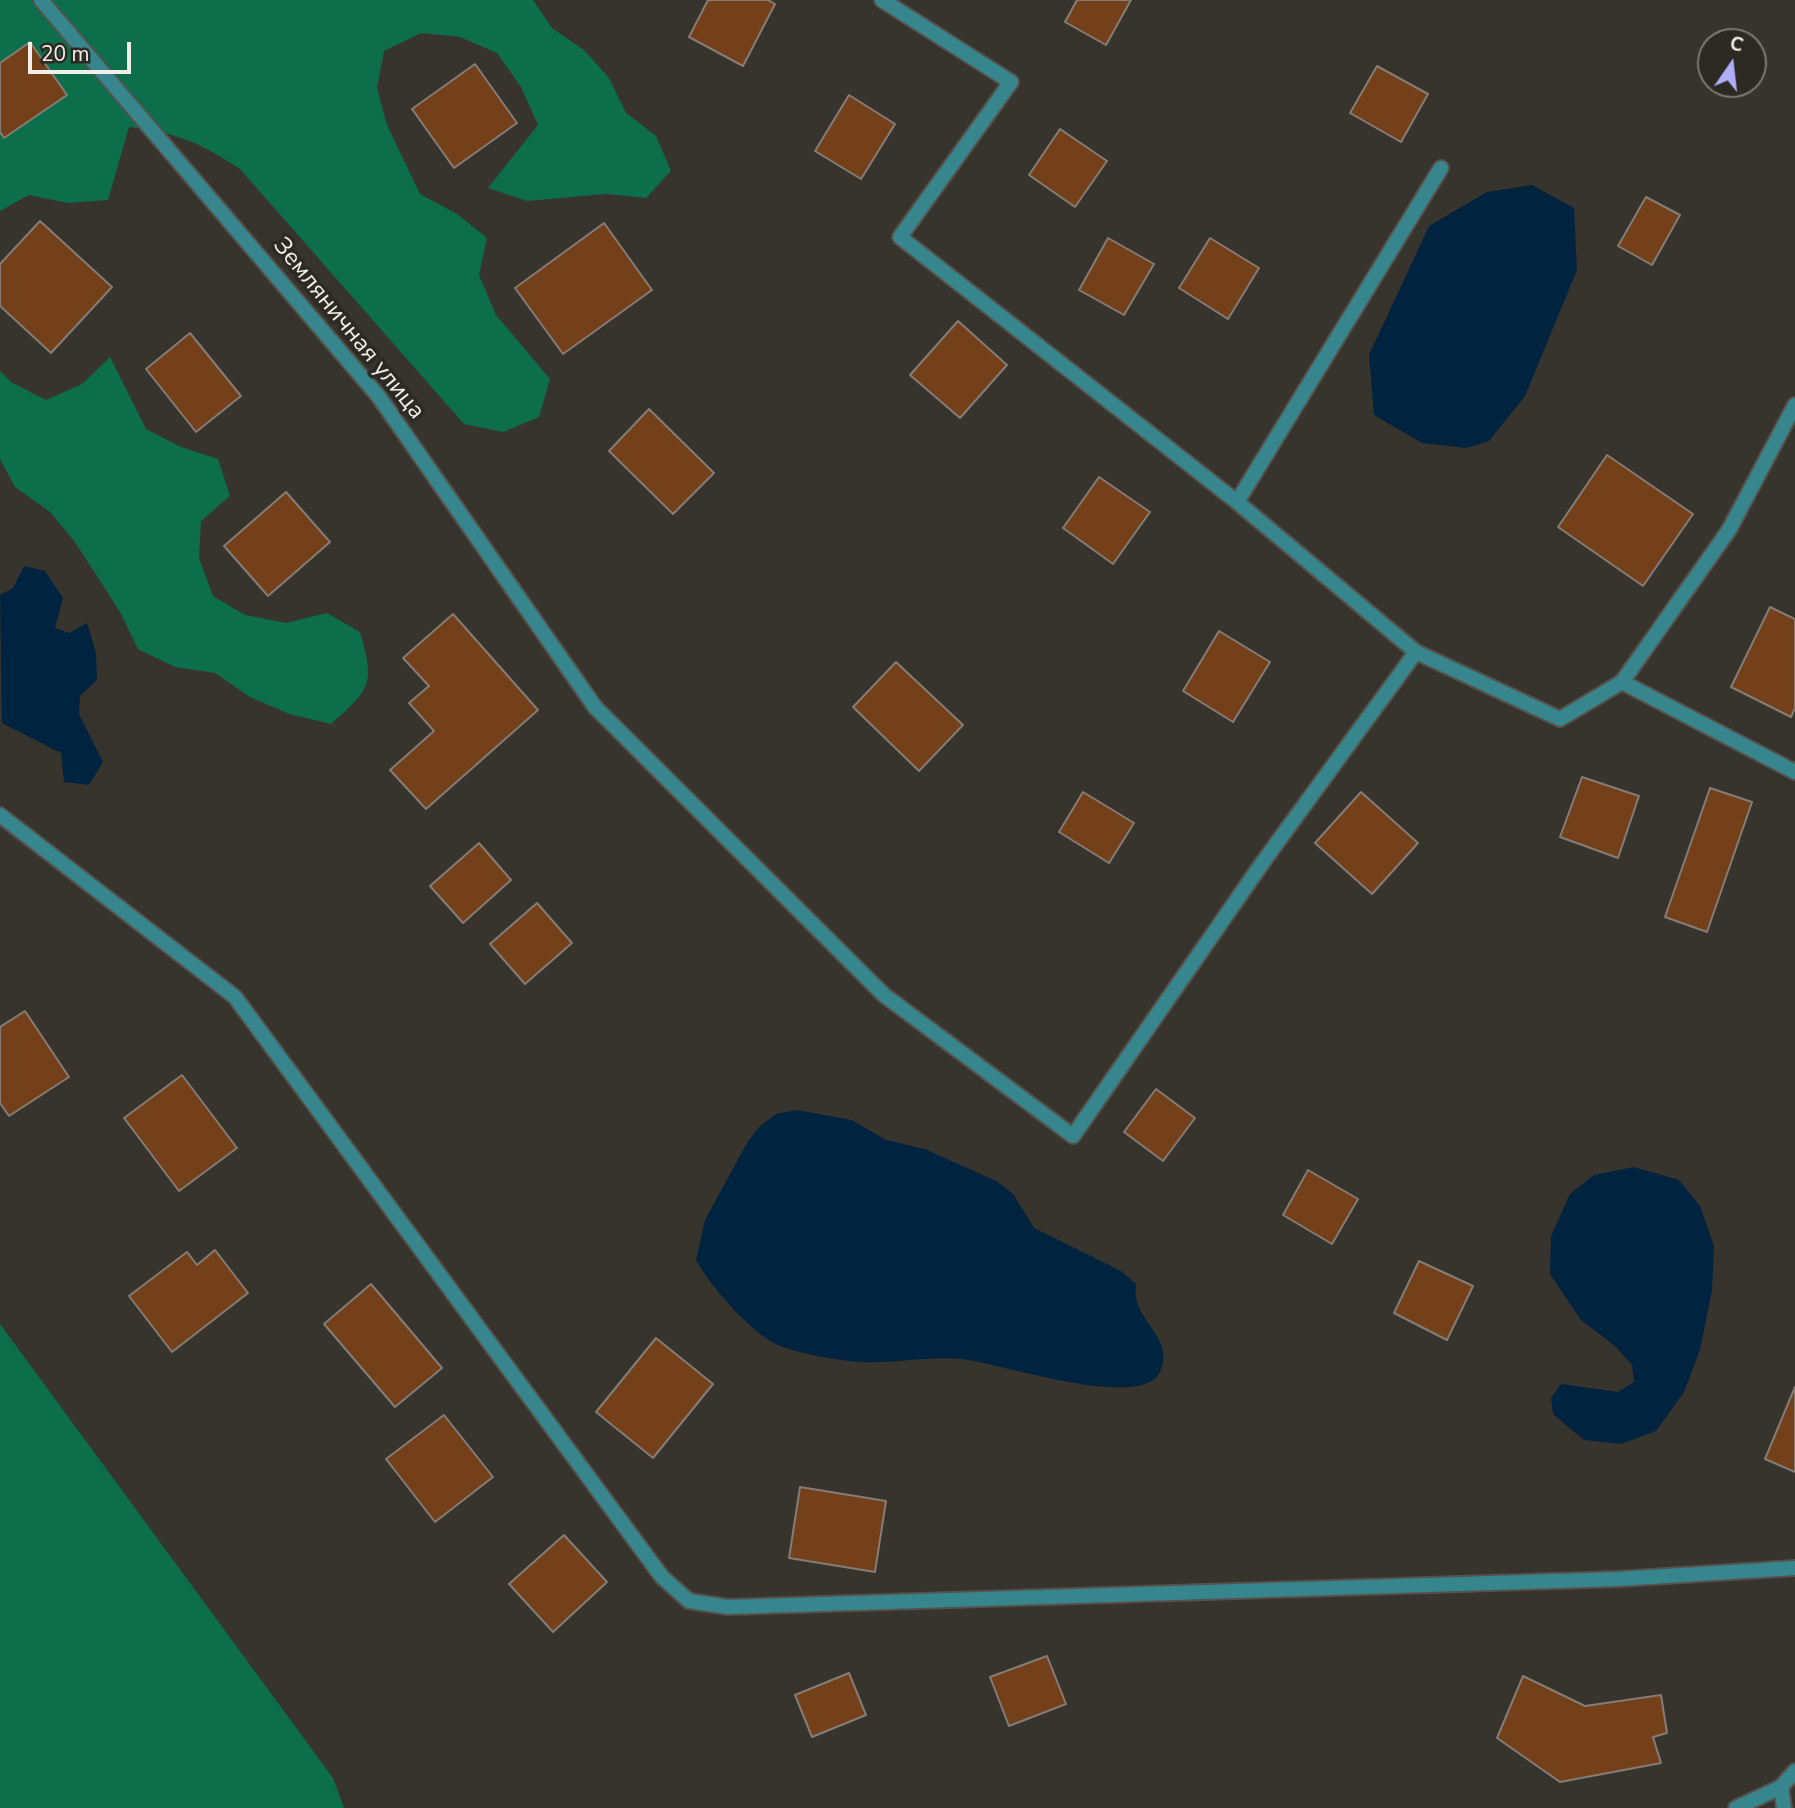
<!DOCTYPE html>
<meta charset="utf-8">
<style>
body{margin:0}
#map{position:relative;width:1795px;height:1808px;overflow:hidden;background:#37332d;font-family:"Nunito Sans",sans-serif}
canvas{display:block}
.north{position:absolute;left:1697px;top:28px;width:70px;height:70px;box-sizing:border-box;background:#2d2923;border:2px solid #7c7873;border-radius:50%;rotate:14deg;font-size:19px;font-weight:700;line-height:28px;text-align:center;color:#f2efeb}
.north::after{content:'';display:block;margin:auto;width:24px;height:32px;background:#b0aefa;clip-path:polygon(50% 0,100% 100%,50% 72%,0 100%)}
.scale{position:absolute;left:28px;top:42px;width:103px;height:32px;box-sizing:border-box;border:4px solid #f2efeb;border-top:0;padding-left:9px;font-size:21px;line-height:24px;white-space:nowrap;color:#f2efeb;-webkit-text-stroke:5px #2d2923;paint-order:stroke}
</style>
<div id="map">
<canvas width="1795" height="1808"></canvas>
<div class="north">С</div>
<div class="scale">20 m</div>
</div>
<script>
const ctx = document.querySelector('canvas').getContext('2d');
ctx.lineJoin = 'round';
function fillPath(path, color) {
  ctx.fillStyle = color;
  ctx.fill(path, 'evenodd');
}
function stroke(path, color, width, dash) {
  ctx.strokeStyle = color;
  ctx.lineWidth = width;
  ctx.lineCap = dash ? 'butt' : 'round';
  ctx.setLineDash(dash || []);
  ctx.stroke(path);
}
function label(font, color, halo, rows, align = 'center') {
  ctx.font = font + ' "Nunito Sans",sans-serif';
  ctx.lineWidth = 7;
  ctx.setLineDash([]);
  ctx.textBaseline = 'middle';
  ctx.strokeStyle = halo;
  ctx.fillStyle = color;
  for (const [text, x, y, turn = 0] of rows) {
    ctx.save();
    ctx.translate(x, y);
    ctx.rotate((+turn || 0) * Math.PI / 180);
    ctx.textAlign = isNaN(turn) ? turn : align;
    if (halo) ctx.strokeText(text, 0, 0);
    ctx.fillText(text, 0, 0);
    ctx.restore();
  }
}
const green = new Path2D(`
 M 0,0 L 533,0 L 552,28 L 584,50 L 609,78 L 626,113 L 656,136 L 671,171 L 646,198 L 606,194 L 527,201 L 488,188 L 538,125 L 521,87 L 497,53 L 460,37 L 421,33 L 384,51 L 377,88 L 387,125 L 420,194 L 457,214 L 487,238 L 479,275 L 496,315 L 550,379 L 539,417 L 503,432 L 464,424 L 240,169 C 201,143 175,132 129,127 L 108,200 L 68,203 L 29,195 L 0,211 Z
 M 110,357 L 146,429 L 181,447 L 218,459 L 230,496 L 201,521 L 199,558 L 213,596 L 245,615 L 286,623 L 327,613 L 360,632 C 375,684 371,689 331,724 L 289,714 L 250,697 L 215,673 L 175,667 L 138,649 L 120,612 L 75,542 L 50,512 L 15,487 L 0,459 L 0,371 L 11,382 L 46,400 L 82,384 Z
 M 0,1324 L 333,1778 L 344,1808 L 0,1808 Z`);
const water = new Path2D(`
 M 1532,185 L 1574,208 L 1577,270 L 1525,396 L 1489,441 L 1467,448 L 1422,443 L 1374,415 L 1369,355 L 1429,226 L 1487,192 Z
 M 24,566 L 45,571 L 63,598 L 55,628 L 69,633 L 87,623 L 96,653 L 97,680 L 80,696 L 79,714 L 103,762 L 89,785 L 64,782 L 61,753 L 2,723 L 0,595 L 13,588 Z
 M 796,1110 L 852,1120 L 886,1140 L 925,1149 L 998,1182 L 1014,1195 L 1034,1228 L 1121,1271 L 1136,1284 C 1136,1291 1135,1299 1138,1305 C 1147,1328 1173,1344 1160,1372 C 1141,1412 997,1362 961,1359 C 927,1356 893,1364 859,1362 C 836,1360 808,1355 786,1348 C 756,1340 711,1287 696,1260 L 705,1220 L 748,1141 L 760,1126 L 776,1114 Z
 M 1634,1167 L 1679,1180 L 1700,1206 L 1714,1246 L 1712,1290 L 1700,1350 L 1684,1392 L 1656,1431 L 1621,1444 L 1584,1440 L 1553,1414 L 1551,1398 L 1561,1384 L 1618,1392 L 1634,1382 L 1632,1365 L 1615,1346 L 1581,1320 L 1550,1274 L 1551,1236 L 1570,1194 L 1594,1175 Z`);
const building = new Path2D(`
 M 708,0 L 768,0 L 775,4 L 743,66 L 689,37 Z
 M 1077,0 L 1131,0 L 1106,45 L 1065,22 Z
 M 30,42 L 67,95 L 4,138 L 0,132 L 0,63 Z
 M 475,64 L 517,123 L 454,168 L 412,109 Z
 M 1377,66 L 1428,94 L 1401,142 L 1350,113 Z
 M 849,95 L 895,124 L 861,179 L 815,151 Z
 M 1060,129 L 1107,161 L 1075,207 L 1029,175 Z
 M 1646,197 L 1680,215 L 1652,265 L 1618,246 Z
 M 40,221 L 112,287 L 51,353 L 0,306 L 0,264 Z
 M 604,223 L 652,290 L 563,354 L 515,288 Z
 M 1108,238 L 1154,264 L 1124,315 L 1079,290 Z
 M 1210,238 L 1259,268 L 1228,319 L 1179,288 Z
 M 958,321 L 1007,365 L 960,418 L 910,375 Z
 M 190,333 L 241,396 L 196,432 L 146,369 Z
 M 649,409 L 714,473 L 673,514 L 609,451 Z
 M 1607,455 L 1693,514 L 1643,586 L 1558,527 Z
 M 1099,477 L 1150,512 L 1113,564 L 1063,528 Z
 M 286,492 L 330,542 L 268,596 L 224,546 Z
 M 1770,607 L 1795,619 L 1795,708 L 1791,717 L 1731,687 Z
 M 453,614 L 538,710 L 426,809 L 390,770 L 434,731 L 409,703 L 429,686 L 403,658 Z
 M 1219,631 L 1270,662 L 1233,722 L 1183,691 Z
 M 896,662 L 963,725 L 919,771 L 853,707 Z
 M 1582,777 L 1639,796 L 1618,858 L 1560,837 Z
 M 1710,788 L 1752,802 L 1707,932 L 1665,917 Z
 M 1083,792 L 1134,823 L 1109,863 L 1059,832 Z
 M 1361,792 L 1418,843 L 1372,894 L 1315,843 Z
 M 479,843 L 511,880 L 463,923 L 430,886 Z
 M 537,903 L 572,943 L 525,984 L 490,944 Z
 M 25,1011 L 69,1077 L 9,1116 L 0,1103 L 0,1027 Z
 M 182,1075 L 237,1148 L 179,1191 L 124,1118 Z
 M 1156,1089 L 1195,1118 L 1163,1161 L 1124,1132 Z
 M 1308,1170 L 1358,1199 L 1332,1244 L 1283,1215 Z
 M 215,1250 L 248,1293 L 172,1352 L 129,1296 L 187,1252 L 197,1265 Z
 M 1419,1261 L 1473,1286 L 1447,1340 L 1394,1313 Z
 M 371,1284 L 442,1368 L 395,1407 L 324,1324 Z
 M 656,1338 L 713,1384 L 653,1458 L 596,1412 Z
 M 1795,1387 L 1795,1472 L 1765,1459 Z
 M 444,1415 L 493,1477 L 435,1522 L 386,1459 Z
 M 800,1487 L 886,1501 L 875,1572 L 789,1558 Z
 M 564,1535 L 607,1582 L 553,1632 L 509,1584 Z
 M 1047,1656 L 1066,1704 L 1009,1726 L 990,1677 Z
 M 849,1673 L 866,1715 L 812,1737 L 795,1695 Z
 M 1523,1676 L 1585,1706 L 1661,1695 L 1667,1733 L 1653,1737 L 1661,1763 L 1560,1782 L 1497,1738 Z`);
const service = new Path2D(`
 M 1237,502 L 1441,168
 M 1622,682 L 1729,530 L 1795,405
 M 595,707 L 884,995 L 1073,1136 L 1263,862 L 1416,652
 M 1781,1787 L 1784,1808`);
const minor = new Path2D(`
 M 41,0 L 379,397 L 595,707
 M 882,0 L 1011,82 L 900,237 L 1237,502 L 1416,652 L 1560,719 L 1622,682 L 1795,772
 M 0,815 L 235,997 L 662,1577 L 689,1601 L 728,1607 L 1618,1579 L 1795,1568
 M 1736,1808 L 1781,1787 L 1795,1771`);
const streetNames = [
 ["Земляничная улица",348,329,51]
];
fillPath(green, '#0d6e4b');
fillPath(water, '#00243f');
fillPath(building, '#74401a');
stroke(building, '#847c77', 2);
stroke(service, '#55514b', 18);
stroke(minor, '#55514b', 18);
stroke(service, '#37868d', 14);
stroke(minor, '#37868d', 14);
label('24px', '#f2efeb', '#2d2923', streetNames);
</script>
